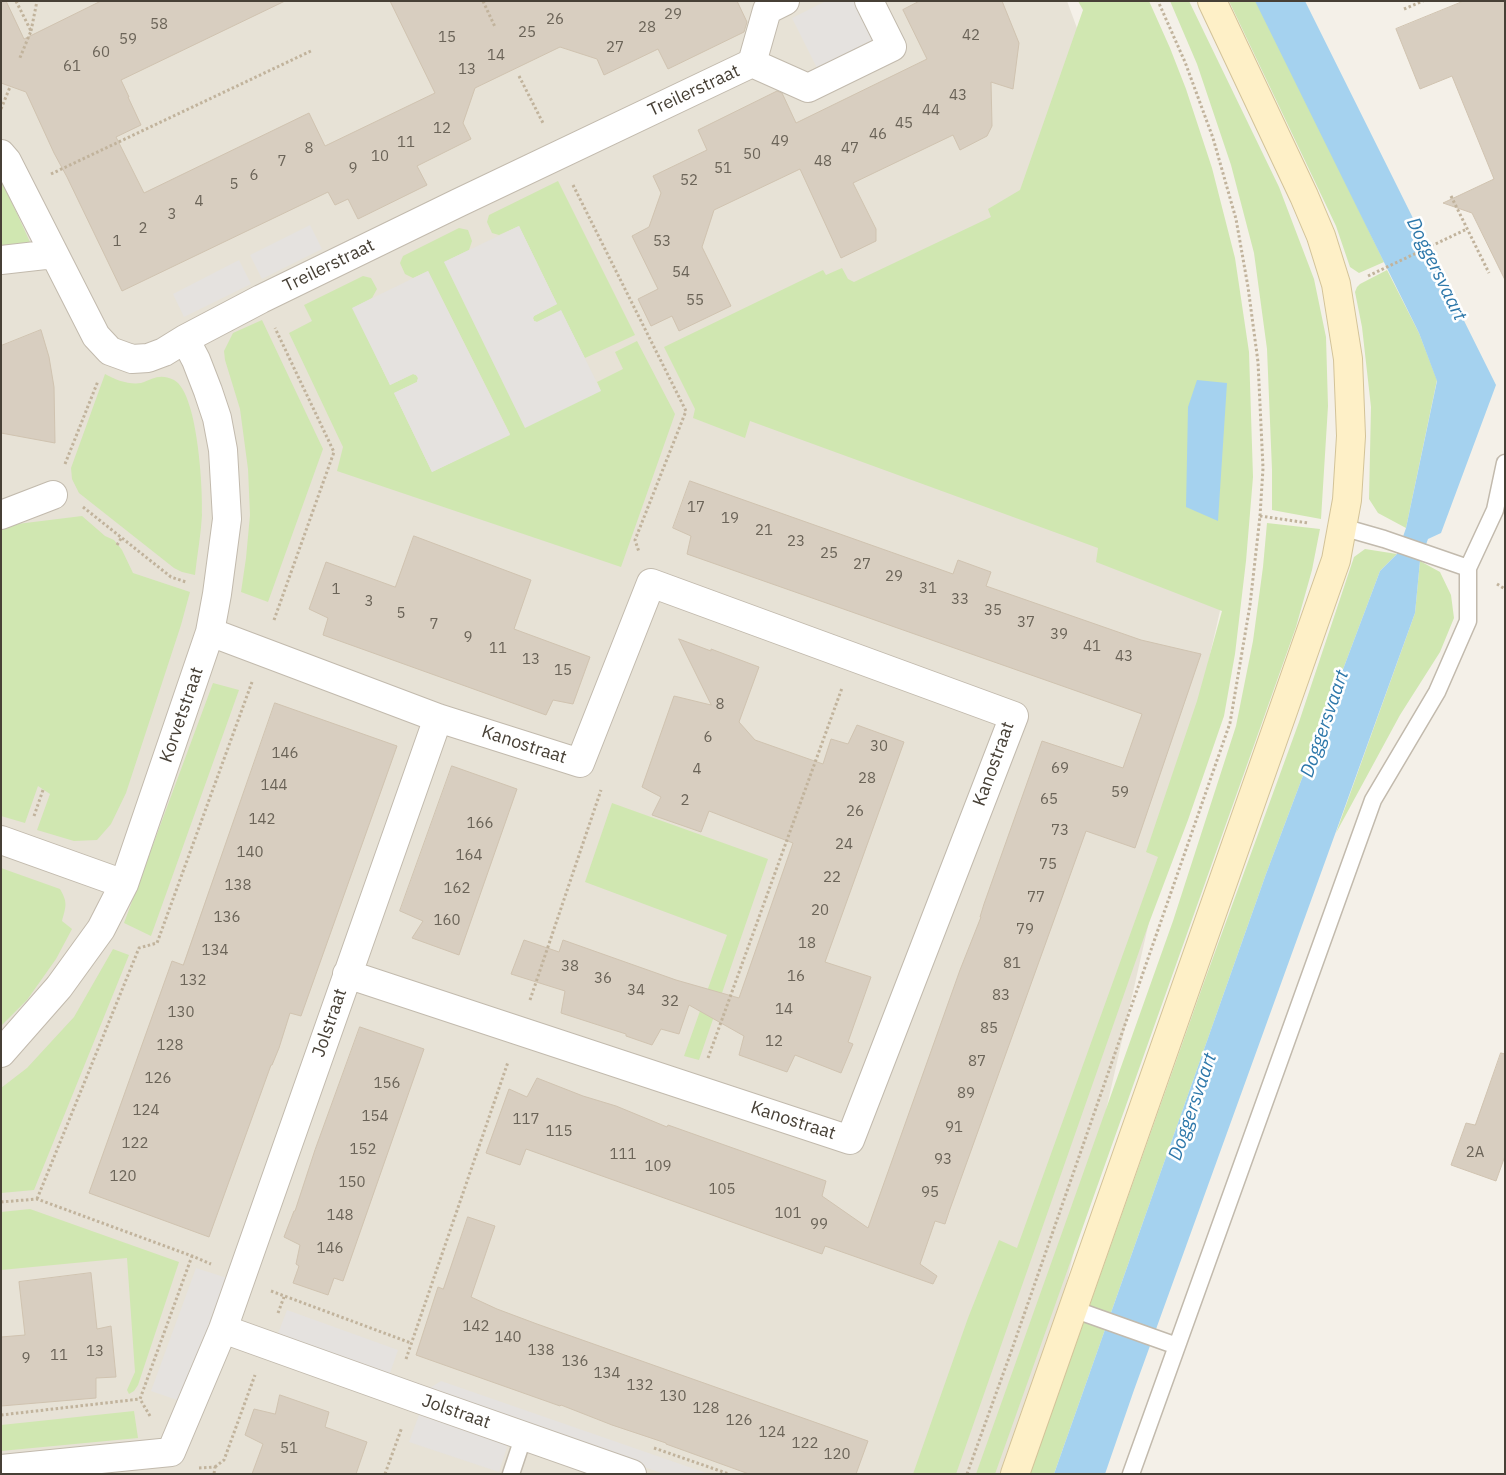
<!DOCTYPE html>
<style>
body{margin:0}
#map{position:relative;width:1506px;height:1475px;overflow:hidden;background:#f4f0e8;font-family:"IBM Plex Sans",sans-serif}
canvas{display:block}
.frame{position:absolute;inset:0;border:2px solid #474036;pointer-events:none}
</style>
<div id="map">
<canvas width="1506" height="1475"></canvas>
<div class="frame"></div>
</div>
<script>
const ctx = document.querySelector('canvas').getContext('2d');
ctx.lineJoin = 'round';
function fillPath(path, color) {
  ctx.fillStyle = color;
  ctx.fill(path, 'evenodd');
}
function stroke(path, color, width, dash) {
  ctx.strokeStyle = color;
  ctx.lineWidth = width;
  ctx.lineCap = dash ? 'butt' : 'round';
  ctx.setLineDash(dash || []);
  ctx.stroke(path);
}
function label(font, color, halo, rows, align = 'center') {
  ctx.font = font + ' "IBM Plex Sans",sans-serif';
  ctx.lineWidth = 5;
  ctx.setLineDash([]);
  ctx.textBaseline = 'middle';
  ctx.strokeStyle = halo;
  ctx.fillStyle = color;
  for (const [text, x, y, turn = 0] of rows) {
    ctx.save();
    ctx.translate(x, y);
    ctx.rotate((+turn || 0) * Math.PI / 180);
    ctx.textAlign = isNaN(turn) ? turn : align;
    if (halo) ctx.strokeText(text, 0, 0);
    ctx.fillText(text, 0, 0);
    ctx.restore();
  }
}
const residential = new Path2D(`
 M 1,1 L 1067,1 L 1185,320 L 1225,589 L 1023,1474 L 1,1474 Z`);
const green = new Path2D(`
 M 1078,1 L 1149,1 L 1170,48 L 1186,89 L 1212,168 L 1235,258 L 1249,352 L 1253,477 L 1246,561 L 1235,654 L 1224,716 L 1188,820 L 1149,923 L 956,1474 L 913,1474 L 968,1318 L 999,1240 L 1017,1248 L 1158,857 L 1146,852 L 1197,701 L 1222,611 L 1096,562 L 1098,548 L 750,421 L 745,438 L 693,418 L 695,409 L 664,347 L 823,270 L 826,275 L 842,268 L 848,279 L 854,282 L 991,217 L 988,209 L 1020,190 L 1083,10 Z
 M 1170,1 L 1189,1 L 1279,187 L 1314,279 L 1326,337 L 1328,406 L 1321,519 L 1272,510 L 1272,470 L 1267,349 L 1254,253 L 1231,165 L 1197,64 Z
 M 1229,1 L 1258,1 L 1384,262 L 1359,273 L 1350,267 L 1336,226 Z
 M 558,181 L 635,335 L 585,358 L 561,311 L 537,322 L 534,321 L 533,318 L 534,316 L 557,304 L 519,226 L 499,235 L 492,233 L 487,222 L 489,215 Z
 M 1,182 L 3,183 L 35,253 L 1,255 Z
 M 459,228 L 468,230 L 472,241 L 469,250 L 444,262 L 601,391 L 597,382 L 623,369 L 615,352 L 637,341 L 675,414 L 621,567 L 337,471 L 343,447 L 289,333 L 312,321 L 304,305 L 363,276 L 371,278 L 377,289 L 372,298 L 353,308 L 390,385 L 413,374 L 416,375 L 418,378 L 417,382 L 394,393 L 432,472 L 510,434 L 428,271 L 413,278 L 405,274 L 400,263 L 403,256 Z
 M 1387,270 L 1419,333 L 1437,380 L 1406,528 L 1378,513 L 1369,499 L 1371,407 L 1362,327 L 1355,292 L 1357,287 L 1360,284 Z
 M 262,320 L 323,449 L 268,602 L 241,592 L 246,558 L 250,515 L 248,469 L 240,409 L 225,360 L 224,351 L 233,333 Z
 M 105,374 C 115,380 130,385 141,383 C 154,379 159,373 174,380 C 198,393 203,489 202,515 C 201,535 197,555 195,575 L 182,572 L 174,568 L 79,493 L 72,479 L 71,468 Z
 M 82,516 L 105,536 L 114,540 L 122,550 L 133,573 L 190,592 L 181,625 L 126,793 L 111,824 L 97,840 L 74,841 L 37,830 L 50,794 L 38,786 L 25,823 L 1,816 L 1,526 Z
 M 1267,523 L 1320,529 L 1312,570 L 1296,627 L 995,1474 L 976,1474 L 1173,921 L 1236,726 L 1253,641 L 1263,567 Z
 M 1365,549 L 1397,554 L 1380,571 L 1266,874 L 1054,1474 L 1030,1474 L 1203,985 L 1299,722 L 1354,557 Z
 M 1420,561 L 1440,572 L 1451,595 L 1454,618 L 1440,652 L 1400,715 L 1336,833 L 1415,613 Z
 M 213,683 L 239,690 L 151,936 L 124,923 Z
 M 612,803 L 768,859 L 699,1060 L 684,1056 L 727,935 L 585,882 Z
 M 1,868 L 60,889 C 68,903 66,906 62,921 L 72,929 L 56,959 L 27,1000 L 1,1026 Z
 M 113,949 L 129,955 L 34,1190 L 1,1193 L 1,1088 L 27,1068 L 74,1017 Z
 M 30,1209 L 179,1262 L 138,1385 L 134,1391 L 129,1394 L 127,1390 L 135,1372 L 127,1258 L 1,1270 L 1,1212 Z
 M 134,1411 L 138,1438 L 1,1451 L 1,1425 Z`);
const parking = new Path2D(`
 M 826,1 L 860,1 L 878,37 L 817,68 L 792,18 Z
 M 310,225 L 322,249 L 262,279 L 250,255 Z
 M 519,226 L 557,304 L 534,316 L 533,318 L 534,321 L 537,322 L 561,310 L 601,391 L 525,428 L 444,262 Z
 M 239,260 L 251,284 L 184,317 L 173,294 Z
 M 428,271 L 510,435 L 432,472 L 394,393 L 417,382 L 418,378 L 416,375 L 413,374 L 390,385 L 352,308 Z
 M 196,1268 L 227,1278 L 180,1401 L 151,1391 Z
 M 287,1310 L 398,1350 L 389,1376 L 277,1336 Z
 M 441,1381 L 709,1474 L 664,1474 L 425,1391 Z
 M 419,1415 L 508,1444 L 499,1472 L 409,1442 Z`);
const water = new Path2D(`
 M 1255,1 L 1305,1 L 1496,385 L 1441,533 L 1428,539 L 1420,561 L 1415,613 L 1134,1390 L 1105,1474 L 1054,1474 L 1266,874 L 1380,571 L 1397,554 L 1406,528 L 1437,381 L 1419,333 Z
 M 1197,380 L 1227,383 L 1218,521 L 1186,507 L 1188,407 Z`);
const building = new Path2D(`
 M 1,1 L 6,1 L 24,39 L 101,1 L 285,1 L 121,80 L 129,97 L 128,97 L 141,125 L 116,137 L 144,193 L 309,113 L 325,146 L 435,93 L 390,1 L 737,1 L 747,22 L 744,32 L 668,69 L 658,49 L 604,75 L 597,59 L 560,47 L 475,88 L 463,123 L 471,139 L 417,166 L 427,185 L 358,219 L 348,199 L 335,205 L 328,192 L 122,291 L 67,177 L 54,153 L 26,92 L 1,83 Z
 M 920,1 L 1002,1 L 1019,43 L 1013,89 L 991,82 L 992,126 L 987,136 L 960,150 L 953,135 L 853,183 L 876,229 L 876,241 L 841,258 L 800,169 L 714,210 L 702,247 L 731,306 L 679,331 L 672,316 L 651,326 L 638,299 L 658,289 L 632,236 L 649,227 L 661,193 L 653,176 L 707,150 L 698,130 L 777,91 L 782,93 L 796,123 L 927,59 L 903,10 Z
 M 1464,1 L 1505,1 L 1505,280 L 1472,213 L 1443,203 L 1494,179 L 1452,76 L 1420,89 L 1396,29 Z
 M 41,330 L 49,357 L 54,387 L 55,443 L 1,433 L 1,346 Z
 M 690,481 L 953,574 L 958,560 L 991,572 L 986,586 L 1141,640 L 1201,654 L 1135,848 L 1086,831 L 950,1209 L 945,1224 L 935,1221 L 920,1264 L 937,1276 L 933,1284 L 825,1246 L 822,1254 L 526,1149 L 520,1165 L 486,1153 L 509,1089 L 527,1097 L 537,1078 L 583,1096 L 616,1106 L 667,1127 L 668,1125 L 826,1181 L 822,1196 L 868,1228 L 960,970 L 981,917 L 980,917 L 984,904 L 1042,741 L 1123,768 L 1142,714 L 687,554 L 691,536 L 673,528 Z
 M 414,536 L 531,580 L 514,629 L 590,657 L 573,704 L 553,700 L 546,715 L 323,635 L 328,618 L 309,609 L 326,562 L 395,587 Z
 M 679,639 L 711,651 L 711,649 L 759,667 L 739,722 L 755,740 L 823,764 L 831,739 L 848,744 L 857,725 L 904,742 L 825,962 L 871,977 L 848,1042 L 853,1044 L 841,1073 L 795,1055 L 787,1072 L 739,1055 L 744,1036 L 689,1005 L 679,1034 L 661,1029 L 652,1045 L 626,1036 L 626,1034 L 561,1013 L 565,991 L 511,974 L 524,940 L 559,952 L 563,940 L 676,980 L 739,998 L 793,843 L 709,811 L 701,832 L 652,815 L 661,797 L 642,787 L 674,696 L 711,705 Z
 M 275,703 L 397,746 L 301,1016 L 290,1013 L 279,1048 L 272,1065 L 271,1065 L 209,1237 L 89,1193 L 172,961 L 183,965 Z
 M 452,766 L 517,789 L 459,955 L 412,938 L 423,921 L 400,911 Z
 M 360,1027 L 424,1049 L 343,1281 L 334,1278 L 328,1295 L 293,1283 L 299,1266 L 296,1264 L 300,1245 L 284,1237 L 294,1211 L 295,1211 L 315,1150 Z
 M 1501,1053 L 1505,1054 L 1505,1156 L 1496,1181 L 1451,1165 L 1466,1123 L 1475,1125 Z
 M 468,1217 L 495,1226 L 471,1297 L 497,1309 L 537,1324 L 868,1441 L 856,1474 L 749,1474 L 666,1444 L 666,1443 L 612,1425 L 561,1405 L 560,1406 L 416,1355 L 438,1287 L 443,1289 Z
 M 91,1273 L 97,1329 L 111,1326 L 116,1377 L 96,1378 L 96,1398 L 1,1406 L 1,1337 L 25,1335 L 19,1282 Z
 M 280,1395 L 329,1412 L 325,1427 L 367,1442 L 356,1474 L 252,1474 L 263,1444 L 245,1435 L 254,1409 L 275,1414 Z`);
const path = new Path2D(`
 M 16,1 L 31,31 L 19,60
 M 483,1 L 495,27
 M 1404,9 L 1423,1
 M 31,31 L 37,1
 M 519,76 L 544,125
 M 1,109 L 10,87
 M 51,174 L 313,50
 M 573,185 L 686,411 L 635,540 L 639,552
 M 1451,196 L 1489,273
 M 1368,276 L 1467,229
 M 65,464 L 98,381
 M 83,507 L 171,577 L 186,582
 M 1260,516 L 1308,523
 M 117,545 L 122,537
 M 1497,584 L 1505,589
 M 274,620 L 334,452 L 275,328
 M 34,816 L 43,790
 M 530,1000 L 601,790
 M 708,1058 L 842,688
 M 37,1199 L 139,948 L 157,943 L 252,682
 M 1,1202 L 37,1199 L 192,1256 L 211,1264
 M 271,1291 L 411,1343
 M 278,1313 L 284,1297
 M 406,1359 L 508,1062
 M 1,1415 L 140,1399
 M 150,1416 L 140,1399 L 192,1256
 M 654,1448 L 729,1474
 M 215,1467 L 224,1460 L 255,1375
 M 199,1468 L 215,1467 L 214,1474
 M 385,1474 L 402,1427
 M 967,1474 L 1011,1352 L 1230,723 L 1250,605 L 1260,516 L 1263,468 L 1258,362 L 1248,287 L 1236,219 L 1213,138 L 1185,62 L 1158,1`);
const lane = new Path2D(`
 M 1468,568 L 1495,510 L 1505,463
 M 1073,1309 L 1177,1346
 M 511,1474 L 524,1435
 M 1131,1474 L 1373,800 L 1437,692 L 1468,621 L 1468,568 L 1384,539 L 1342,527`);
const street = new Path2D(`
 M 752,63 L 808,88 L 892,47 L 869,1
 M 1,154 L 7,161 L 96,336 L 110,351 L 132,359 L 148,358 L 164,352 L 185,339 L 261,299 L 458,203 L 752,63 L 767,10 L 785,1
 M 1,260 L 54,254
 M 1,515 L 53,495
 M 210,632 L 438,718 L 580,763 L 651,583 L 1014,716 L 850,1140 L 347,974
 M 1,840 L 124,884
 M 1,1053 L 59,987 L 101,929 L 124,884 L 210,632 L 217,594 L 227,519 L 223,450 L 217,418 L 208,391 L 196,360 L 185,339
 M 223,1329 L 413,1397 L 632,1474
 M 1,1469 L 171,1452 L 223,1329 L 438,718`);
const secondary = new Path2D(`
 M 1015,1474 L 1336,560 L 1347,500 L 1351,436 L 1348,359 L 1336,284 L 1321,236 L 1304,196 L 1212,1`);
const numberNames = [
 ["29",673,15],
 ["26",555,20],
 ["58",159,25],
 ["28",647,28],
 ["25",527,33],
 ["42",971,36],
 ["15",447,38],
 ["59",128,40],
 ["27",615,48],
 ["60",101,53],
 ["14",496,56],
 ["61",72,67],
 ["13",467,70],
 ["43",958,96],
 ["44",931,111],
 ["45",904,124],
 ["12",442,129],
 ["46",878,135],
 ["49",780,142],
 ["11",406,143],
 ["8",309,149],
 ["47",850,149],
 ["50",752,155],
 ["10",380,157],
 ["7",282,162],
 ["48",823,162],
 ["9",353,169],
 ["51",723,169],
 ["6",254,176],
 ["52",689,181],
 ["5",234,185],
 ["4",199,202],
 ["3",172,215],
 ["2",143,229],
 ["1",117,242],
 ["53",662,242],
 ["54",681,273],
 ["55",695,301],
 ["17",696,508],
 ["19",730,519],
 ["21",764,531],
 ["23",796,542],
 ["25",829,554],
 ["27",862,565],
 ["29",894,577],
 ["31",928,589],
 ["1",336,590],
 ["33",960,600],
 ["3",369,602],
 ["35",993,611],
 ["5",401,614],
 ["37",1026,623],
 ["7",434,625],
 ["39",1059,635],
 ["9",468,638],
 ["41",1092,647],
 ["11",498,649],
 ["43",1124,657],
 ["13",531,660],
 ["15",563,671],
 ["8",720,705],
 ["6",708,738],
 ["30",879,747],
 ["146",285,754],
 ["69",1060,769],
 ["4",697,770],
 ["28",867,779],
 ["144",274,786],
 ["59",1120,793],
 ["65",1049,800],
 ["2",685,801],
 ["26",855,812],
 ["142",262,820],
 ["166",480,824],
 ["73",1060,831],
 ["24",844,845],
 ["140",250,853],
 ["164",469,856],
 ["75",1048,865],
 ["22",832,878],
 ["138",238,886],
 ["162",457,889],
 ["77",1036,898],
 ["20",820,911],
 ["136",227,918],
 ["160",447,921],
 ["79",1025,930],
 ["18",807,944],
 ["134",215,951],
 ["81",1012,964],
 ["38",570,967],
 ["16",796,977],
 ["36",603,979],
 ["132",193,981],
 ["34",636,991],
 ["83",1001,996],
 ["32",670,1002],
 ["14",784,1010],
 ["130",181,1013],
 ["85",989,1029],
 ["12",774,1042],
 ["128",170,1046],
 ["87",977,1062],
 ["126",158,1079],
 ["156",387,1084],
 ["89",966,1094],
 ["124",146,1111],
 ["154",375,1117],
 ["117",526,1120],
 ["91",954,1128],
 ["115",559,1132],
 ["122",135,1144],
 ["152",363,1150],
 ["2A",1475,1153],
 ["111",623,1155],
 ["93",943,1160],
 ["109",658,1167],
 ["120",123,1177],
 ["150",352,1183],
 ["105",722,1190],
 ["95",930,1193],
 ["101",788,1214],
 ["148",340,1216],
 ["99",819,1225],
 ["146",330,1249],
 ["142",476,1327],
 ["140",508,1338],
 ["138",541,1351],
 ["13",95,1352],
 ["11",59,1356],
 ["9",26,1359],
 ["136",575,1362],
 ["134",607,1374],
 ["132",640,1386],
 ["130",673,1397],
 ["128",706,1409],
 ["126",739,1421],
 ["124",772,1433],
 ["122",805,1444],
 ["51",289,1449],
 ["120",837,1455]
];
const streetNames = [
 ["Treilerstraat",694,91,-25],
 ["Treilerstraat",329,266,-26],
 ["Korvetstraat",182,715,-71],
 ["Kanostraat",524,745,18],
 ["Kanostraat",994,764,-70],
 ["Jolstraat",330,1023,-71],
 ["Kanostraat",793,1121,18],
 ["Jolstraat",456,1412,19]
];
const waterNames = [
 ["Doggersvaart",1436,269,64],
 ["Doggersvaart",1325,724,-71],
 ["Doggersvaart",1193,1107,-71]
];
fillPath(residential, '#e7e2d6');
fillPath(green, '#d0e7b1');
fillPath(parking, '#e5e2df');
fillPath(water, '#a5d2ef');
fillPath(building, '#d8cec0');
stroke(building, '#d0c3b0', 1);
stroke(lane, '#c2baad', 19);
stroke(street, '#c2baad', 30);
stroke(secondary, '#d3c398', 30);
stroke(path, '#c1b39c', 3, [2.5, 2.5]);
stroke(lane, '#fff', 16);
stroke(street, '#fff', 28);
stroke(secondary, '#fef0c7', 28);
label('15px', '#6b6458', null, numberNames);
label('18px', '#474036', '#fff', streetNames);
label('italic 19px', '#2e78aa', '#fff', waterNames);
</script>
